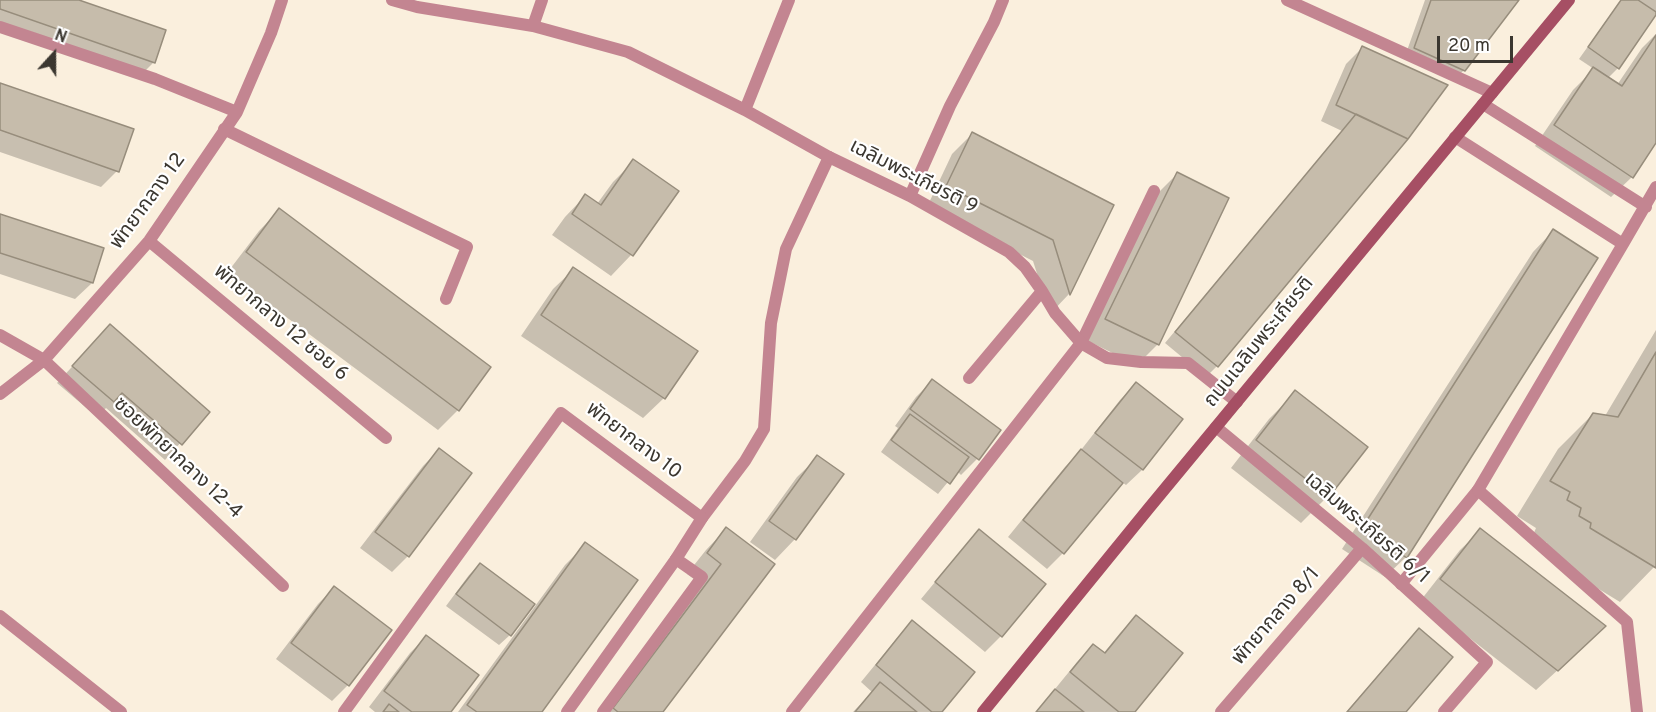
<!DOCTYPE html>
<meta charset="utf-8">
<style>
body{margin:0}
#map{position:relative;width:1656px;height:712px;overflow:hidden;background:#faefdd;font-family:Overpass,sans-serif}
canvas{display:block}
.north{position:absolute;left:24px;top:24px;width:60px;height:60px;-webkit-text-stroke:4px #fff;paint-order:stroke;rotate:21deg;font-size:16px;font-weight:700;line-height:24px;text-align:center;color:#3b3730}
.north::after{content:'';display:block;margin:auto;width:21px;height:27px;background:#3b3730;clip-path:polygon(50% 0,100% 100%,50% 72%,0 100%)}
.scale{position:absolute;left:1437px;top:36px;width:76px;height:27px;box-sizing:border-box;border:3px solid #3b3730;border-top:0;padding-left:8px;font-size:18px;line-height:21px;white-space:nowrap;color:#3b3730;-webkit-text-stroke:4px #fff;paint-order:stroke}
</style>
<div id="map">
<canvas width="1656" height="712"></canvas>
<div class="north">N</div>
<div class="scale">20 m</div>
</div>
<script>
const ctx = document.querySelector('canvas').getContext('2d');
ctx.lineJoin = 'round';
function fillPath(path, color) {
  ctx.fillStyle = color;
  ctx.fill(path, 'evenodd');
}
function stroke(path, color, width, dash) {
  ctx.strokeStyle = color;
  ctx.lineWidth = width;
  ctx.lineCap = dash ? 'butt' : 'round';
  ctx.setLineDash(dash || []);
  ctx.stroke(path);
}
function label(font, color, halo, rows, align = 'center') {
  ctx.font = font + ' Overpass,"Noto Sans Thai",sans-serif';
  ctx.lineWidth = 4.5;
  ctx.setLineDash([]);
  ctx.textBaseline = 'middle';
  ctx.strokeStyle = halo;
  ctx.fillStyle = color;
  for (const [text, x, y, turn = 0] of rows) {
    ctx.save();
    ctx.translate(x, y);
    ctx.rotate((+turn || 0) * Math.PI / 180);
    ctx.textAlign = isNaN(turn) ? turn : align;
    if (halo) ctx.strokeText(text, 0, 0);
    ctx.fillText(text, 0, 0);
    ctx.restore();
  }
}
const shadow = new Path2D(`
 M 0,0 L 154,62 L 138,78 L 0,30 Z
 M 1425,0 L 1517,0 L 1464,70 L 1453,81 L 1404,59 Z
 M 1621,0 L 1636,0 L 1638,1 L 1639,0 L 1656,0 L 1656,12 L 1618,68 L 1607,79 L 1617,85 L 1642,48 L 1656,34 L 1656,140 L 1632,177 L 1611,197 L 1535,146 L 1573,90 L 1594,69 L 1579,59 Z
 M 1362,48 L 1446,86 L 1217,366 L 1206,377 L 1165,343 L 1342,131 L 1321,121 L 1346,64 Z
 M 0,84 L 117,171 L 101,187 L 0,152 Z
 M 972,134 L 1112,205 L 1069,294 L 1050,314 L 1033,261 L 927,207 L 952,154 Z
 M 634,161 L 677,191 L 631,255 L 611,276 L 552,235 L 565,217 L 585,196 L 597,204 L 613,182 Z
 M 1177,174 L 1158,344 L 1137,365 L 1086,340 L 1157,194 Z
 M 279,210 L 458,410 L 438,430 L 227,273 L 259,231 Z
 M 0,215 L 103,249 L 92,283 L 75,299 L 0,274 Z
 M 1553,231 L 1406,557 L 1385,577 L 1342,549 L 1533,252 Z
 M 574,269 L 664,398 L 643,418 L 521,336 L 553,289 Z
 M 110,326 L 208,412 L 165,460 L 106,408 L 97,417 L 57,383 Z
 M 1656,330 L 1656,565 L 1620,602 L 1556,563 L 1545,551 L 1547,543 L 1533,535 L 1536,528 L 1517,516 L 1558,449 L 1593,414 L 1605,416 Z
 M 932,381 L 977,459 L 961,475 L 957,471 L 938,494 L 881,452 L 898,428 L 895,426 L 916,397 Z
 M 1136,384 L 1181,420 L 1142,470 L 1126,485 L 1122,482 L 1063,553 L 1047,569 L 1008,537 L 1065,467 L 1082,451 L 1081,450 L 1120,400 Z
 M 1296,392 L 1366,447 L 1328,496 L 1301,523 L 1231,468 L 1269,419 Z
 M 439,450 L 408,556 L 392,572 L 360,548 L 423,466 Z
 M 818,457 L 795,539 L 775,560 L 750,542 L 797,477 Z
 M 726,529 L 773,565 L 661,712 L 606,712 L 702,585 L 687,574 L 706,550 Z
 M 1481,530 L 1584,646 L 1536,690 L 1421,600 L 1460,550 Z
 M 980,531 L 1001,636 L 985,652 L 921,599 L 964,547 Z
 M 586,544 L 540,712 L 458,712 L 565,565 Z
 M 480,564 L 510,635 L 499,645 L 446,606 L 469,575 Z
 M 334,588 L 390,630 L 348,685 L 332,701 L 276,659 L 318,604 Z
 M 1136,617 L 1133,712 L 1037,712 L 1056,690 L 1055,689 L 1077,662 L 1093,646 L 1103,654 L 1120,633 Z
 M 913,622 L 940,712 L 853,712 L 872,692 L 861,682 L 897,638 Z
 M 1419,631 L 1404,712 L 1346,712 L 1399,651 Z
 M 426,637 L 449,712 L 375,712 L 369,707 L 410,653 Z`);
const building = new Path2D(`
 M 0,0 L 79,0 L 166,30 L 155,63 L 0,9 Z
 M 1431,0 L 1519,0 L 1465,71 L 1414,48 Z
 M 1621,0 L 1638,0 L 1656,12 L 1656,15 L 1619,69 L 1588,47 Z
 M 1656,35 L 1656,143 L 1633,178 L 1554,125 L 1593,67 L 1622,86 Z
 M 1362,46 L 1448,85 L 1408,139 L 1336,105 Z
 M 0,83 L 134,129 L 119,172 L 0,130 Z
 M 1356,114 L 1408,139 L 1218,367 L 1175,332 Z
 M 972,132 L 1114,205 L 1070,295 L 1053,240 L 946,186 Z
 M 633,159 L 679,191 L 633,256 L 572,214 L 585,194 L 601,205 Z
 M 1177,172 L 1229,198 L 1159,345 L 1105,319 Z
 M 279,208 L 491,367 L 459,411 L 246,252 Z
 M 0,214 L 104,248 L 93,283 L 0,253 Z
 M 1553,229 L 1598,258 L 1407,558 L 1362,528 Z
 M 573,267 L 698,351 L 665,399 L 541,315 Z
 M 110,324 L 210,412 L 182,445 L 122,393 L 114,402 L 72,366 Z
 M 1656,352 L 1656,568 L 1590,528 L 1591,523 L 1579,516 L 1581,508 L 1567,500 L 1570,492 L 1550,481 L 1593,413 L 1618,417 Z
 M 932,379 L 1001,430 L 979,460 L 910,409 Z
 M 1136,382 L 1183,419 L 1143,470 L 1095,433 Z
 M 1295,390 L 1368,447 L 1329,497 L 1256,440 Z
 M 910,414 L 969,457 L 950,484 L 891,440 Z
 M 439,448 L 472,473 L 409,557 L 375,532 Z
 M 1081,449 L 1123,483 L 1064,554 L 1023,520 Z
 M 817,455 L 844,474 L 796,540 L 769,521 Z
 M 726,527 L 775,564 L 663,712 L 618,712 L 613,708 L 721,564 L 707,553 Z
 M 1480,528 L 1606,626 L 1558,671 L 1440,579 Z
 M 979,529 L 1046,584 L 1002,637 L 935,582 Z
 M 585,542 L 638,580 L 542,712 L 477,712 L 467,705 Z
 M 480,563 L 535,604 L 511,636 L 456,594 Z
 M 334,586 L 392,630 L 349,686 L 291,643 Z
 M 1136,615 L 1183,653 L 1135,712 L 1119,712 L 1070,672 L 1093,644 L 1105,653 Z
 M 912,620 L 975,672 L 942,712 L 932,712 L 876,665 Z
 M 1419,628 L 1453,657 L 1406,712 L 1347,712 Z
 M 426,635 L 479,675 L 451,712 L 412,712 L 384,691 Z
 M 880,682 L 917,712 L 855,712 Z
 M 1055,689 L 1084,712 L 1036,712 Z
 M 389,704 L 399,712 L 383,712 Z`);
const lane = new Path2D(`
 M 1483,104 L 1646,207
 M 224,129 L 467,247 L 446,299
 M 1623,244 L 1656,187
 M 702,518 L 745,461 L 764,429 L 771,323 L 786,249 L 829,157
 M 1401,584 L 1478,490 L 1623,244 L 1455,137
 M 603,712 L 702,577 L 676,559
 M 792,712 L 1081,343 L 1154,191`);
const street = new Path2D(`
 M 392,0 L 417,7 L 533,26 L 628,52 L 745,110 L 829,157 L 910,196 L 1009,252 L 1025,267 L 1042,291 L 1055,313 L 1081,343 L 1107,358 L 1141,362 L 1188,363 L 1237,402
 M 1287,0 L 1492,93
 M 533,26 L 542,0
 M 0,27 L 155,79 L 237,112
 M 745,110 L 789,0
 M 910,196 L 950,106 L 994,22 L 1003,0
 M 149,241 L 386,438
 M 0,335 L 44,360 L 283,586
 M 969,378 L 1042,291
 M 0,394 L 44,360 L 149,241 L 237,112 L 271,33 L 282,0
 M 1216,427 L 1362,548 L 1487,662 L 1444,712
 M 1478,490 L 1627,622 L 1637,712
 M 0,616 L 121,712
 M 344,712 L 561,413 L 702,518 L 676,559 L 567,712
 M 1221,712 L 1362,548`);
const secondary = new Path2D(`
 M 983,712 L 1149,508 L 1569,0`);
const streetNames = [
 ["เฉลิมพระเกียรติ 9",913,178,27],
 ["พัทยากลาง 12",149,202,-54],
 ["พัทยากลาง 12 ซอย 6",280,324,40],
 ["ถนนเฉลิมพระเกียรติ",1260,343,-51],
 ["พัทยากลาง 10",633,442,37],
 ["ซอยพัทยากลาง 12-4",177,459,43],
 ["เฉลิมพระเกียรติ 6/1",1366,529,41],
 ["พัทยากลาง 8/1",1277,617,-49]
];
fillPath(shadow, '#0003');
fillPath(building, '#c6bcab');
stroke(building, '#978d7c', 1.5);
stroke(lane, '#c38591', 12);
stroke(street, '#c38591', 12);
stroke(secondary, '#a64f64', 12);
label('20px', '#3b3730', '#fff', streetNames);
</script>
